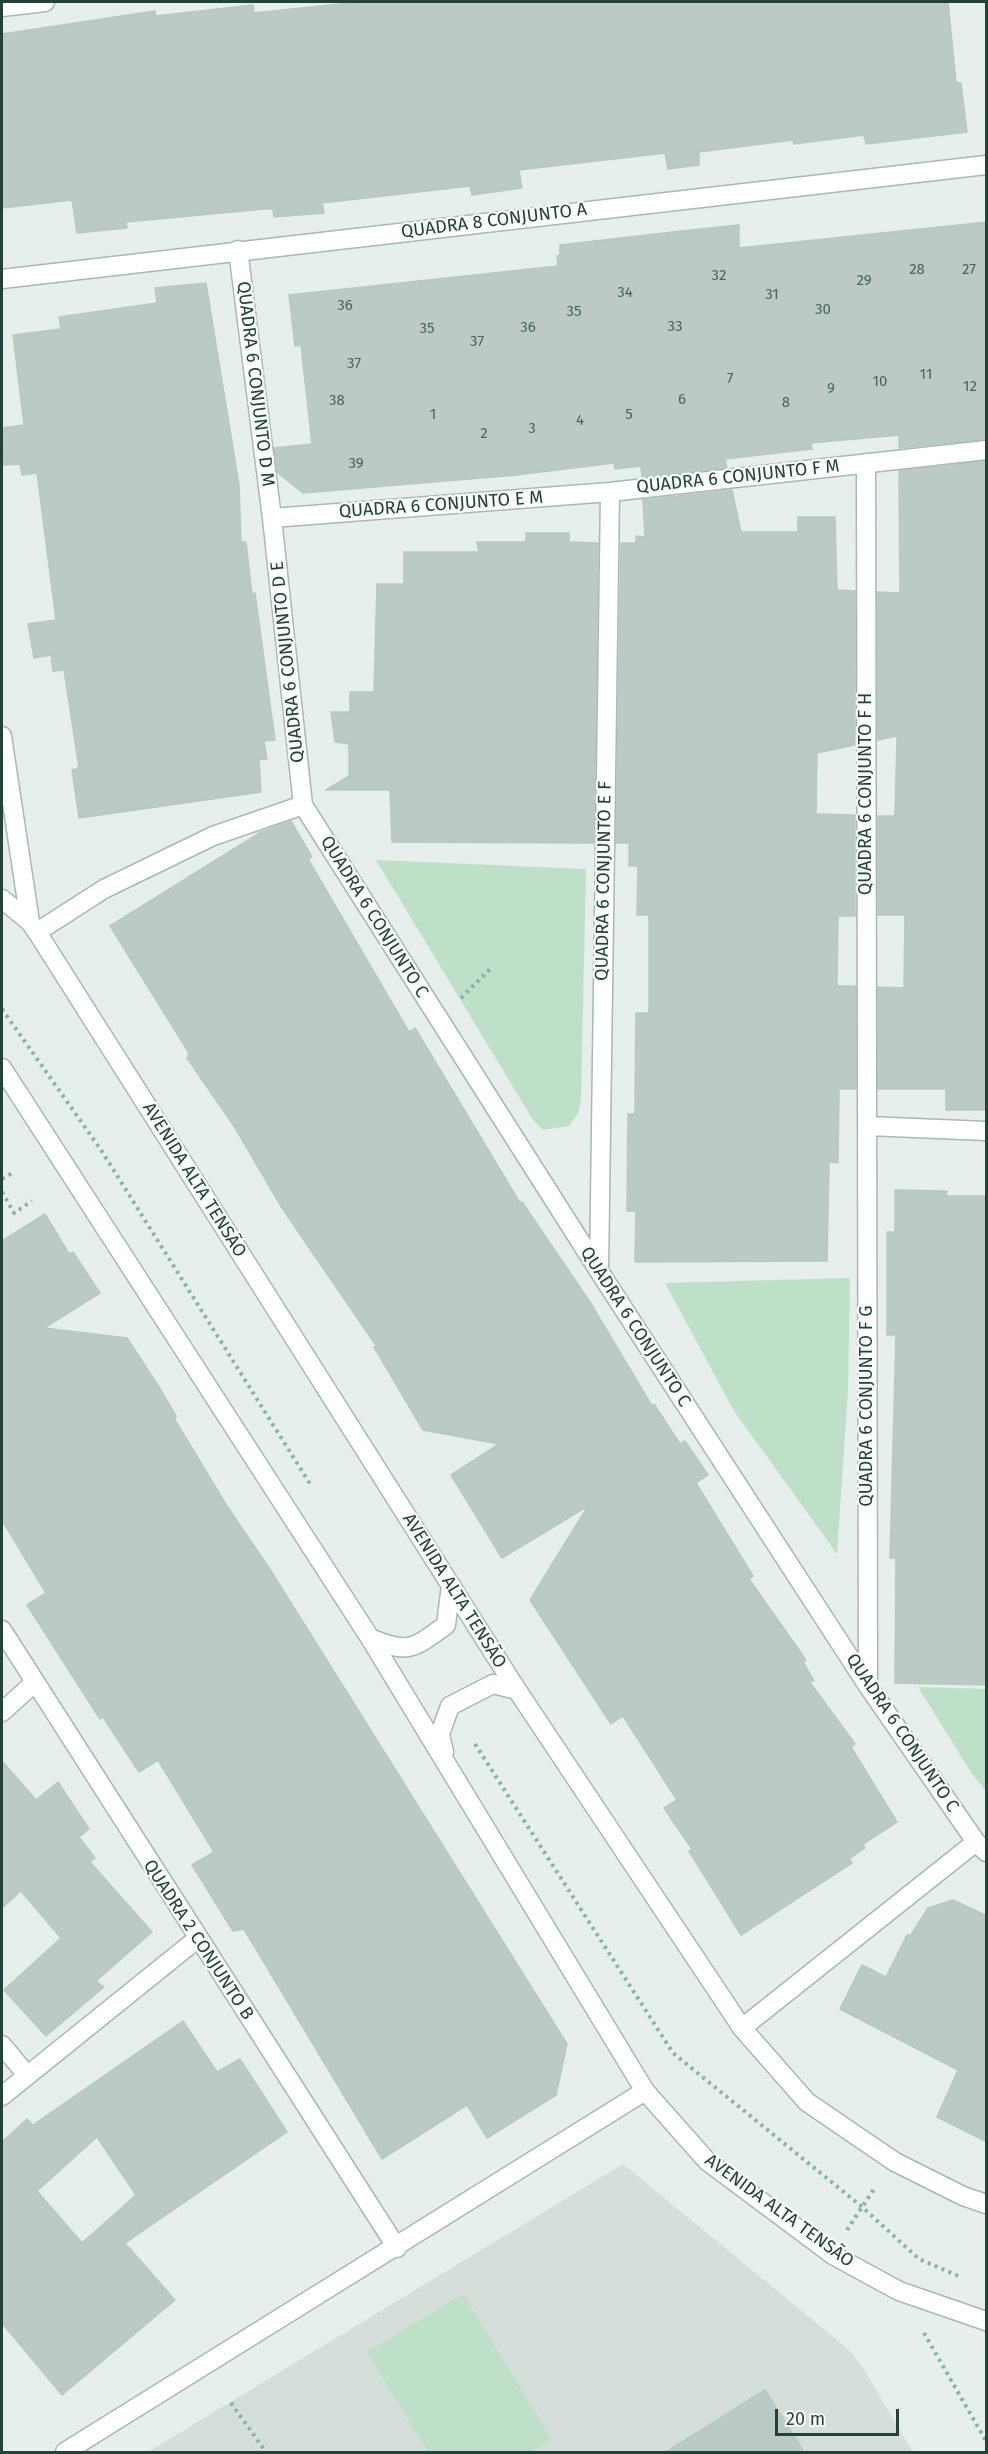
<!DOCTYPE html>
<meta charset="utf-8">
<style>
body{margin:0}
#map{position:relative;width:988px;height:2454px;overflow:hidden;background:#e6efeb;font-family:"Fira Sans",sans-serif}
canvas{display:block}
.frame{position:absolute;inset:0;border:3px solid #24423a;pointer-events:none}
.scale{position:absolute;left:775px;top:2409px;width:124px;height:27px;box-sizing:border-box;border:3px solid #24423a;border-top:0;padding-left:8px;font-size:18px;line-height:21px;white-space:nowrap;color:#24423a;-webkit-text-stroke:4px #f7fbf9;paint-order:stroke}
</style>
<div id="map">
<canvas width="988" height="2454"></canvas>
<div class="frame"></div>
<div class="scale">20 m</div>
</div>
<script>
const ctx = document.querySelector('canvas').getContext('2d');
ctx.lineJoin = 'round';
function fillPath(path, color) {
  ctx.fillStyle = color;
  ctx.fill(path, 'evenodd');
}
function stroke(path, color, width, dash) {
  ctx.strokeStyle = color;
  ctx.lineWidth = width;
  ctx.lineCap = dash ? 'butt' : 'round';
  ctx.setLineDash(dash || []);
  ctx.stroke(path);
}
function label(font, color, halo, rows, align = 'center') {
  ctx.font = font + ' "Fira Sans",sans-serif';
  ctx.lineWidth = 4.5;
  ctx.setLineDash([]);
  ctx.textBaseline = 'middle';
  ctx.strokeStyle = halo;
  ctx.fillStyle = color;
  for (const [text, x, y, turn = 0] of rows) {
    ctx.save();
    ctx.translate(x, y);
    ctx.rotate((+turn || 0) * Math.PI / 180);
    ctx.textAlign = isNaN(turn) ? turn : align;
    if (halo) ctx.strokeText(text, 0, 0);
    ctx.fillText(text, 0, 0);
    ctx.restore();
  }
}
const built = new Path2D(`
 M 623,2164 L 848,2349 L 863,2368 L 913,2452 L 148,2452 Z`);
const green = new Path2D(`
 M 376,860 L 586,869 L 581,1100 L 578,1113 L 569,1126 L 543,1130 L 533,1120 Z
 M 850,1278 L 848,1390 L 837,1554 L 734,1411 L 665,1283 Z
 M 918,1687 L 986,1689 L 986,1791 L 972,1774 Z
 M 463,2294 L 552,2440 L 531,2452 L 428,2452 L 367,2352 Z`);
const building = new Path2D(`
 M 359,2 L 948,2 L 956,82 L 961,83 L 967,132 L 866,144 L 864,135 L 794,144 L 793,140 L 699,152 L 699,165 L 668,169 L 665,153 L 519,170 L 522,188 L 472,195 L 470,186 L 322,203 L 324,213 L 274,217 L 273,209 L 264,209 L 126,222 L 127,228 L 77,233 L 72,200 L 2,208 L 2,34 L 155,11 L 156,16 L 253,5 L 254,13 Z
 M 987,222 L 987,439 L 899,448 L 899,435 L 811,443 L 812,449 L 725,459 L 727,468 L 642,477 L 641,466 L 615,469 L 614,463 L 516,475 L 303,493 L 278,473 L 274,448 L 312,444 L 301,345 L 295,346 L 289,295 L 558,266 L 557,256 L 560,255 L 560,245 L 682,231 L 739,225 L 739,248 Z
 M 206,283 L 239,485 L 241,542 L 246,542 L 252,594 L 255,593 L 275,740 L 264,741 L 267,759 L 259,760 L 261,792 L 79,818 L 72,770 L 79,768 L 64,670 L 53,671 L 51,655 L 34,658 L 28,624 L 56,620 L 37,473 L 22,475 L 20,464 L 4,465 L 2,446 L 2,428 L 24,425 L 13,335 L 61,329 L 59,317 L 157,303 L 155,288 Z
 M 987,461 L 987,1110 L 946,1110 L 946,1089 L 878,1089 L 878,987 L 904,988 L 905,915 L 878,915 L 878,816 L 895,816 L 897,736 L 878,740 L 877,592 L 900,593 L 899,471 Z
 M 732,490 L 741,532 L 798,532 L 798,517 L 835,517 L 837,590 L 855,591 L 855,745 L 817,753 L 816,814 L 855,815 L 855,916 L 838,916 L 837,986 L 856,986 L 856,1089 L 839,1089 L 838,1163 L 829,1162 L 827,1261 L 635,1262 L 636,1211 L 627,1211 L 628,1114 L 635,1114 L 636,1013 L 649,1013 L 649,915 L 637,915 L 638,866 L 629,866 L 629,843 L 616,843 L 621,543 L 636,543 L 636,536 L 645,537 L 643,500 Z
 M 526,533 L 569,533 L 569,542 L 598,543 L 594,843 L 392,842 L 390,790 L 326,790 L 349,776 L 349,744 L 335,742 L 331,712 L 350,712 L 350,692 L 374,692 L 377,584 L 404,584 L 404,552 L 479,552 L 477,542 L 526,542 Z
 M 291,821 L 312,857 L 308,859 L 409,1032 L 415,1028 L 520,1203 L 522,1202 L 590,1302 L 652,1406 L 654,1404 L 680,1444 L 685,1441 L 708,1475 L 696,1483 L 753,1576 L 749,1579 L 806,1660 L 803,1662 L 814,1681 L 809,1681 L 855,1744 L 851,1747 L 897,1822 L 863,1844 L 865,1848 L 849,1859 L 852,1863 L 741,1935 L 689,1851 L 692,1849 L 664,1808 L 677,1800 L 623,1716 L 611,1724 L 530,1600 L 588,1506 L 502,1558 L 451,1475 L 499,1444 L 423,1430 L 374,1347 L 377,1347 L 282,1208 L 234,1126 L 187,1058 L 189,1053 L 110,926 L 261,832 Z
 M 895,1190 L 947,1191 L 946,1196 L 987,1196 L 987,1685 L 895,1683 L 896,1558 L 890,1558 L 896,1335 L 887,1335 L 887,1232 L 895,1232 Z
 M 45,1214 L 69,1254 L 73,1252 L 100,1293 L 44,1328 L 127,1338 L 159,1387 L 176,1416 L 175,1420 L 227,1506 L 271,1571 L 567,2044 L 556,2095 L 487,2138 L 467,2105 L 382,2159 L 244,1929 L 233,1931 L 192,1865 L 214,1852 L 158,1760 L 139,1772 L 103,1717 L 100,1719 L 27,1605 L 46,1593 L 2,1520 L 2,1241 Z
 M 2,1761 L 36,1800 L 58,1782 L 89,1829 L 79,1837 L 95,1858 L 90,1862 L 152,1932 L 96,1981 L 104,1987 L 46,2036 L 4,1990 L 61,1938 L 21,1891 L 2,1908 Z
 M 953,1900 L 987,1916 L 987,2142 L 937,2117 L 958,2070 L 840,2009 L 862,1965 L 886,1977 L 907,1935 L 911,1935 L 928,1908 Z
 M 183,2021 L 217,2072 L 240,2059 L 287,2132 L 125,2243 L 175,2300 L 62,2395 L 2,2323 L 2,2142 L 27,2119 L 33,2125 ZM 97,2137 L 136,2195 L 82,2243 L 37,2191 Z
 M 765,2390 L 804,2452 L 666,2452 Z`);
const path = new Path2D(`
 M 461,998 L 492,967
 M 2,1009 L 101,1150 L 312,1487
 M 2,1179 L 14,1172
 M 2,1192 L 14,1213 L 32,1201
 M 475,1744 L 673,2053 L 861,2206 L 919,2259 L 961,2277
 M 847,2230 L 876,2186
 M 924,2333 L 986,2441
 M 231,2403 L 266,2452`);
const minor = new Path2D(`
 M 2,7 L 45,2
 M 238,250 L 272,518 L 303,805 L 599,1271 L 868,1686 L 976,1842 L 986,1852
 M 2,279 L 986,165
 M 866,463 L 868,1685
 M 272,518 L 610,492 L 986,450
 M 2,736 L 30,922
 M 37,932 L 104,889 L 213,836 L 303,805
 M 867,1126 L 986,1131
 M 599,1271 L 610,492
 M 2,1630 L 397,2248
 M 2,1712 L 34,1683
 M 742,2028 L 976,1842
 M 2,2045 L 27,2075
 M 2,2096 L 197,1939
 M 65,2452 L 645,2091`);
const tertiary = new Path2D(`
 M 2,899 L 30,922 L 37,932 L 517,1690 L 742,2028 L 807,2102 L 895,2162 L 963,2196 L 986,2204
 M 2,1068 L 370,1638 L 645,2091 L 707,2161 L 833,2255 L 899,2291 L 986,2321
 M 370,1638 C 409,1655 414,1648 446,1625 L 451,1585
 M 444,1752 L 440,1734 L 450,1706 L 493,1684 L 517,1690`);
const numberNames = [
 ["28",917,270],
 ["27",969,270],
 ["32",719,276],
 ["29",864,281],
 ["34",625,293],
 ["31",772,295],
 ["36",345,306],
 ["30",823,310],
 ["35",574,312],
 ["33",675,327],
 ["36",528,328],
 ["35",427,329],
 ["37",477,342],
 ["37",354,364],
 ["11",926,375],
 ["7",730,379],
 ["10",880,382],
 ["12",970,387],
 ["9",831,389],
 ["6",682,400],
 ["38",337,401],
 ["8",786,403],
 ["1",433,415],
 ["5",629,415],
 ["4",580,421],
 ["3",532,429],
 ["2",484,434],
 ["39",356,464]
];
const streetNames = [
 ["QUADRA 8 CONJUNTO A",494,221,-7],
 ["QUADRA 6 CONJUNTO D M",255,384,83],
 ["QUADRA 6 CONJUNTO F M",738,477,-6],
 ["QUADRA 6 CONJUNTO E M",441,505,-4],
 ["QUADRA 6 CONJUNTO D E",288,662,-96],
 ["QUADRA 6 CONJUNTO F H",866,794,-90],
 ["QUADRA 6 CONJUNTO E F",604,881,-89],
 ["QUADRA 6 CONJUNTO C",374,917,58],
 ["AVENIDA ALTA TENSÃO",194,1180,58],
 ["QUADRA 6 CONJUNTO C",635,1327,57],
 ["QUADRA 6 CONJUNTO F G",867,1406,-90],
 ["AVENIDA ALTA TENSÃO",454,1591,58],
 ["QUADRA 6 CONJUNTO C",902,1733,56],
 ["QUADRA 2 CONJUNTO B",198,1940,57],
 ["AVENIDA ALTA TENSÃO",779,2211,36]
];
fillPath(built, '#d4dfda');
fillPath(green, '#bfe0c8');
fillPath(building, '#bbcac4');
stroke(building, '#b8c9c2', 1.5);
stroke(minor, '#a8b8b2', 21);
stroke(tertiary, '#a8b8b2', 21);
stroke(path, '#86b3a5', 4, [3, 4.5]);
stroke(minor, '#fff', 18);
stroke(tertiary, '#fff', 18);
label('15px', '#4a645c', null, numberNames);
label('18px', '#24423a', '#f7fbf9', streetNames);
</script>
